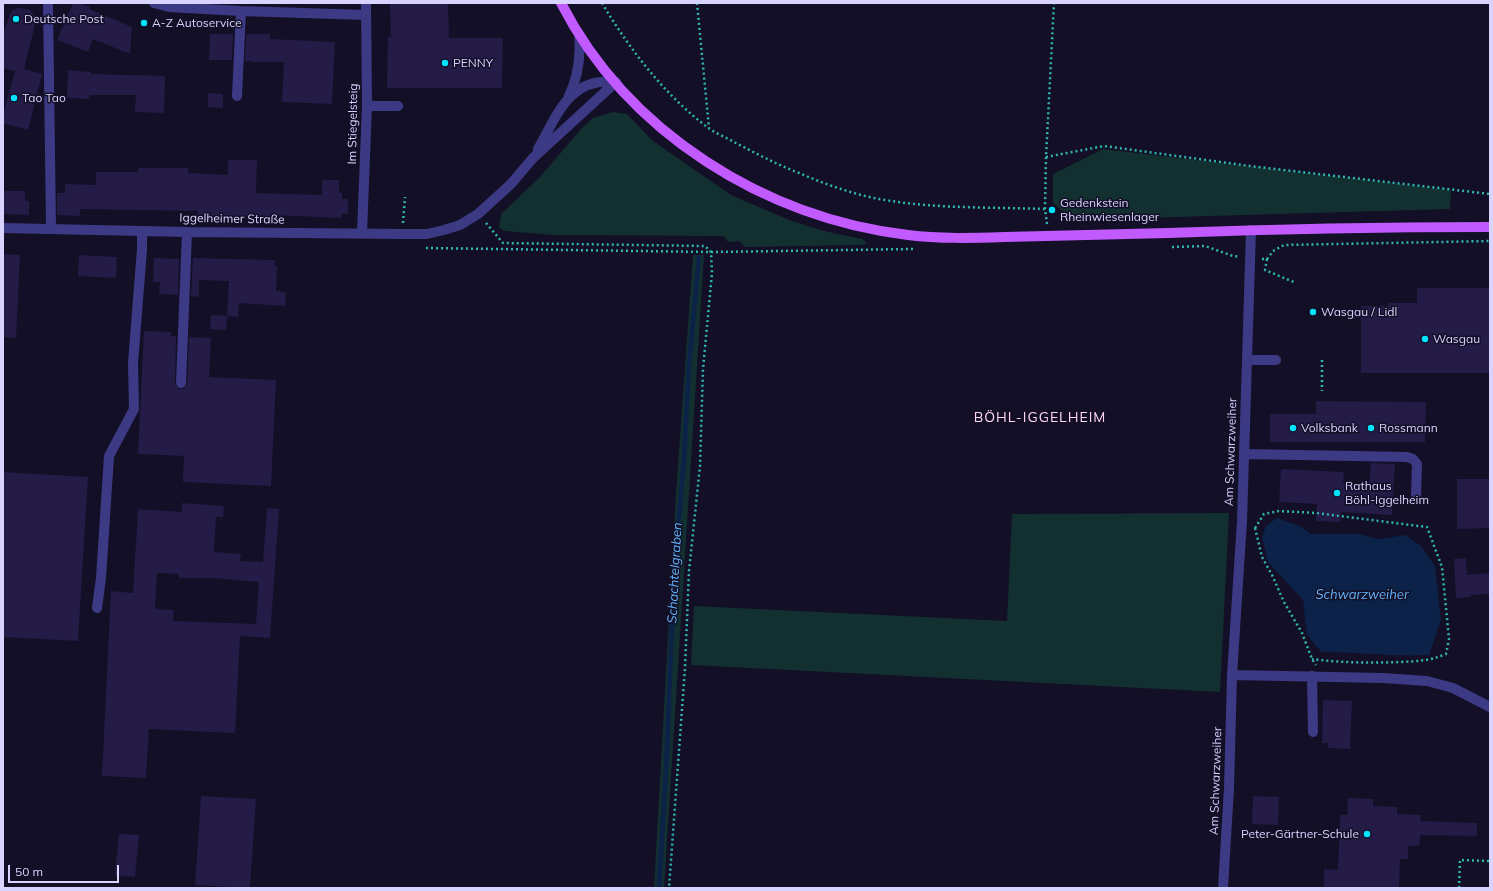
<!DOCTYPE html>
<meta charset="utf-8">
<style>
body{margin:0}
#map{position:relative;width:1493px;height:891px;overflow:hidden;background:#130f26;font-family:Mulish,sans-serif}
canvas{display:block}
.frame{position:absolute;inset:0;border:4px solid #d9d4ff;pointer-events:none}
.scale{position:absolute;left:8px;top:865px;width:111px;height:18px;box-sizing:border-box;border:2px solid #d9d4ff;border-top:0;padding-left:5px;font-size:12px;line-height:14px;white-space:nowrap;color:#d9d4ff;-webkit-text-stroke:3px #130f26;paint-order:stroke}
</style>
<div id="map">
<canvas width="1493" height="891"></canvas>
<div class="frame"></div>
<div class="scale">50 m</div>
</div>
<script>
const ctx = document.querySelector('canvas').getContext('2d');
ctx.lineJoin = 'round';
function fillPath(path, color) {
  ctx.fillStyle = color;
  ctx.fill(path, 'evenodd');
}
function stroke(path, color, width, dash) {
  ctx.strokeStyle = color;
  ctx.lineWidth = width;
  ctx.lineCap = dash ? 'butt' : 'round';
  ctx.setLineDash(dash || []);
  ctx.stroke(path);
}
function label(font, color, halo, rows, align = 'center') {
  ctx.font = font + ' Mulish,sans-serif';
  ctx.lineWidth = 3;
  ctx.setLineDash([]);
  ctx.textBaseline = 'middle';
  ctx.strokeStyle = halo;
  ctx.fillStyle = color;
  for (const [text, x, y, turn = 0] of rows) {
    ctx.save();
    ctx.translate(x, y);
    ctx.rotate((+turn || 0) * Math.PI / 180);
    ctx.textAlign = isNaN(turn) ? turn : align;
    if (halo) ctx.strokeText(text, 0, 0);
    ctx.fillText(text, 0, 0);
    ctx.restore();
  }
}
const green = new Path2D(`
 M 613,112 L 627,114 L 653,141 L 731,195 L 789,220 L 824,231 L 862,239 L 865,241 L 866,244 L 861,245 L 745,247 L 739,241 L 728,242 L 724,236 L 553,235 L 505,231 L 499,228 L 501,214 L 540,177 L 581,129 L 593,118 Z
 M 1103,149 L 1451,190 L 1450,209 L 1073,220 L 1053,203 L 1053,174 Z
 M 693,255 L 704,255 L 664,888 L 654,888 L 676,494 Z
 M 1229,513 L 1220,692 L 691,665 L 694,606 L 1007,621 L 1012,514 Z`);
const water = new Path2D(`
 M 1277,518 L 1300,526 L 1311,534 L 1359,534 L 1378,539 L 1405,535 L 1421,546 L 1435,566 L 1441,620 L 1429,655 C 1392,657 1357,652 1321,652 L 1307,635 L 1303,600 L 1268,562 L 1262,537 L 1266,526 Z`);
const stream = new Path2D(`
 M 659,888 L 667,752 L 674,572 L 684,460 L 689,366 L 699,257`);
const building = new Path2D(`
 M 73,3 L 80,3 L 90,7 L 89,9 L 132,27 L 130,54 L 93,39 L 88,52 L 57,40 Z
 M 390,3 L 448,3 L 449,38 L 503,38 L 502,88 L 387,88 L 388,37 L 391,37 Z
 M 18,8 L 28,9 L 32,12 L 36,21 L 24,69 L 42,74 L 28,130 L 3,123 L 3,115 L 15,71 L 3,68 L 3,35 L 10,14 L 13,10 Z
 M 210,34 L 233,34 L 232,60 L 209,60 Z
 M 251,34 L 270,34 L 270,39 L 335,42 L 332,104 L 282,102 L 284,62 L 251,62 L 251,61 L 245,61 L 246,35 Z
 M 68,70 L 91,72 L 91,74 L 165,76 L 164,113 L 135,112 L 136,95 L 90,95 L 89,99 L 67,98 Z
 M 208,93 L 223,94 L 223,108 L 208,107 Z
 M 228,160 L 257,160 L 256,193 L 322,195 L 322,180 L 339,180 L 339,192 L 342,193 L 342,199 L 348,199 L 348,214 L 341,214 L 341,218 L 271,215 L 271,218 L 225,219 L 198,218 L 198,211 L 80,209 L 80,216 L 57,215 L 57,193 L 65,193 L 65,184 L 96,185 L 96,172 L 138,172 L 138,168 L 188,168 L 188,173 L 228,175 Z
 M 3,191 L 25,191 L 25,201 L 29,201 L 29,215 L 3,214 Z
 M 3,254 L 20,255 L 16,338 L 3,337 Z
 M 79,255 L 117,257 L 116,278 L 78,276 Z
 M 154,258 L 179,259 L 178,295 L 159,294 L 160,282 L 153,282 Z
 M 193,258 L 275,260 L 274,266 L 277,266 L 276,291 L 286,292 L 285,306 L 239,303 L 238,317 L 227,316 L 229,281 L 199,280 L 199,297 L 191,296 Z
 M 1417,288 L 1490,288 L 1490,373 L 1361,373 L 1361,306 L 1388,306 L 1388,303 L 1417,303 Z
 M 211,315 L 227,316 L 226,330 L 210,329 Z
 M 144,331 L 171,332 L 171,336 L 176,336 L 175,383 L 178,389 L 184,389 L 187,384 L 189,337 L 211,338 L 209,377 L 276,380 L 271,486 L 183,482 L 184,456 L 138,454 Z
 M 1316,401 L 1426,402 L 1425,442 L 1270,442 L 1270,414 L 1316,414 Z
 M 1371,463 L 1395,464 L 1392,515 L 1341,512 L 1340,522 L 1316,521 L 1317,504 L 1279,502 L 1281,469 L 1344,472 L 1343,483 L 1369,485 Z
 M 3,472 L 88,477 L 78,641 L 3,637 Z
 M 1457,479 L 1490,479 L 1490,528 L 1457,529 Z
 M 182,503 L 224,506 L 223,517 L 216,517 L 214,552 L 241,554 L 240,561 L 263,562 L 267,508 L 279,509 L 270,638 L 240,636 L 235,733 L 149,729 L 146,778 L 102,776 L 111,591 L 133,593 L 138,509 L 182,512 ZM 157,573 L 179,574 L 179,578 L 213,578 L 259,582 L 256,624 L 173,621 L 174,610 L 155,609 Z
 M 1466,558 L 1467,575 L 1490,573 L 1490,594 L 1471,595 L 1471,597 L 1456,598 L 1454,559 Z
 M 1323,700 L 1352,701 L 1350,749 L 1328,748 L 1328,743 L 1322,743 Z
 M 201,796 L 256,799 L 250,888 L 195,885 Z
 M 1253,796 L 1279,797 L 1278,825 L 1252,824 Z
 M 1348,798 L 1373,799 L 1373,806 L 1397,807 L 1397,814 L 1421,815 L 1420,821 L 1477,823 L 1477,836 L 1420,835 L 1419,846 L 1408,846 L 1408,859 L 1400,859 L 1399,888 L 1324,888 L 1324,869 L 1338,870 L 1340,815 L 1347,815 Z
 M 119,834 L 139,835 L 135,877 L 115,875 Z`);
const path = new Path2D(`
 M 602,3 C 630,50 664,94 707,127 C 715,133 725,137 734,142 C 755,153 776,164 799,173 C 825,184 852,194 879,199 C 934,209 990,207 1045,209
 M 697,3 L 709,128
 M 1046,157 L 1104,146 L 1250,166 L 1490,194
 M 403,223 L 405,197
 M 486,223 L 503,243 L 705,246 L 711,252 L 712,273 L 703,369 L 700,466 L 689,571 L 685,668 L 669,888
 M 1047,224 L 1045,209 L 1046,157 L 1054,3
 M 1172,247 L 1205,246 L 1233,256 L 1240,257
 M 426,248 L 711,252 L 913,249
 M 1262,259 L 1267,259 L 1273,251 L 1284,245 L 1490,241
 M 1267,259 L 1265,270 L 1296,283
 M 1322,360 L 1322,391
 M 1255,528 L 1264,514 L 1279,511 L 1316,513 L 1427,527 L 1442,567 L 1449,639 L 1446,654 C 1430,661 1418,661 1401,662 C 1371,663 1342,663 1312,659
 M 1255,528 L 1262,557 L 1272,575 L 1284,602 L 1302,633 L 1312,659 L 1316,665
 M 1459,888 L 1460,860 L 1490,861`);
const minor = new Path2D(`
 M 48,3 L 51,228
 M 154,3 L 169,7 L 241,11 L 366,15
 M 237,96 L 241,11
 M 569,96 C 579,75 581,56 579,34
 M 367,106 L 398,106
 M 538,149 C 558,114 569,77 616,82
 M 3,228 L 187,232 L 403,234 L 427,234 L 444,230 L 460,225 L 478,214 L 511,184 L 533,158 L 616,82
 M 362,233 L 367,106 L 366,3
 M 1247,360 L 1276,360
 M 181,383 L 187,232
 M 1244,454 L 1407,457 L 1413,459 L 1417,464 L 1416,495
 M 97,608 L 101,578 L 109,456 L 134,409 L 133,363 L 142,249 L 142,231
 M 1232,675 L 1383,678 L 1427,681 L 1453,688 L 1490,707
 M 1312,676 L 1313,732
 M 1223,888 L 1229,788 L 1232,675 L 1242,521 L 1251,230`);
const major = new Path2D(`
 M 561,3 C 628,133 765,218 908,235 C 940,239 973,238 1005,237 C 1060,236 1114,234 1168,233 C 1276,229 1383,227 1490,227`);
const markers = [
 [16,19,4,"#00e5ff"],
 [144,23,4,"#00e5ff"],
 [445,63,4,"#00e5ff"],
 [14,98,4,"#00e5ff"],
 [1052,210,4,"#00e5ff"],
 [1313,312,4,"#00e5ff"],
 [1425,339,4,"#00e5ff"],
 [1293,428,4,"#00e5ff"],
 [1371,428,4,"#00e5ff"],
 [1337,493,4,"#00e5ff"],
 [1367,834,4,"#00e5ff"]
];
const poiNames = [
 ["Deutsche Post",24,19],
 ["A-Z Autoservice",152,23],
 ["PENNY",453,63],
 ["Tao Tao",22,98],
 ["Gedenkstein",1060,203],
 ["Rheinwiesenlager",1060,217],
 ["Wasgau / Lidl",1321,312],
 ["Wasgau",1433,339],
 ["Volksbank",1301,428],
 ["Rossmann",1379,428],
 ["Rathaus",1345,486],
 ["Böhl-Iggelheim",1345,500],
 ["Peter-Gärtner-Schule",1359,834,"right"]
];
const streetNames = [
 ["Im Stiegelsteig",353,124,-89],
 ["Iggelheimer Straße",232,219,1],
 ["Am Schwarzweiher",1231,452,-88],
 ["Am Schwarzweiher",1216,781,-88]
];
const waterNames = [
 ["Schachtelgraben",675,573,-87],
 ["Schwarzweiher",1362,595]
];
const quarterNames = [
 ["BÖHL-IGGELHEIM",1040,418]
];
fillPath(green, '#12302f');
fillPath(water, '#0c2248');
stroke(stream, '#0c2248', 4.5);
fillPath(building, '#241b47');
stroke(path, '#2fb8b0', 2.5, [2, 3]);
stroke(minor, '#3d3a85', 10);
stroke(major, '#c25bff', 10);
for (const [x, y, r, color] of markers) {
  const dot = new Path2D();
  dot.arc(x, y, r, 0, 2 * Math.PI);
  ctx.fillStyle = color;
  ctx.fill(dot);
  stroke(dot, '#130f26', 1.5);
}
label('12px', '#d9d4ff', '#130f26', poiNames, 'left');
label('12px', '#d9d4ff', '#130f26', streetNames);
label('italic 13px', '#62b6ff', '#130f26', waterNames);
ctx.letterSpacing = '1px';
label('14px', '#ffd6f0', '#130f26', quarterNames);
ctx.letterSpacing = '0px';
</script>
